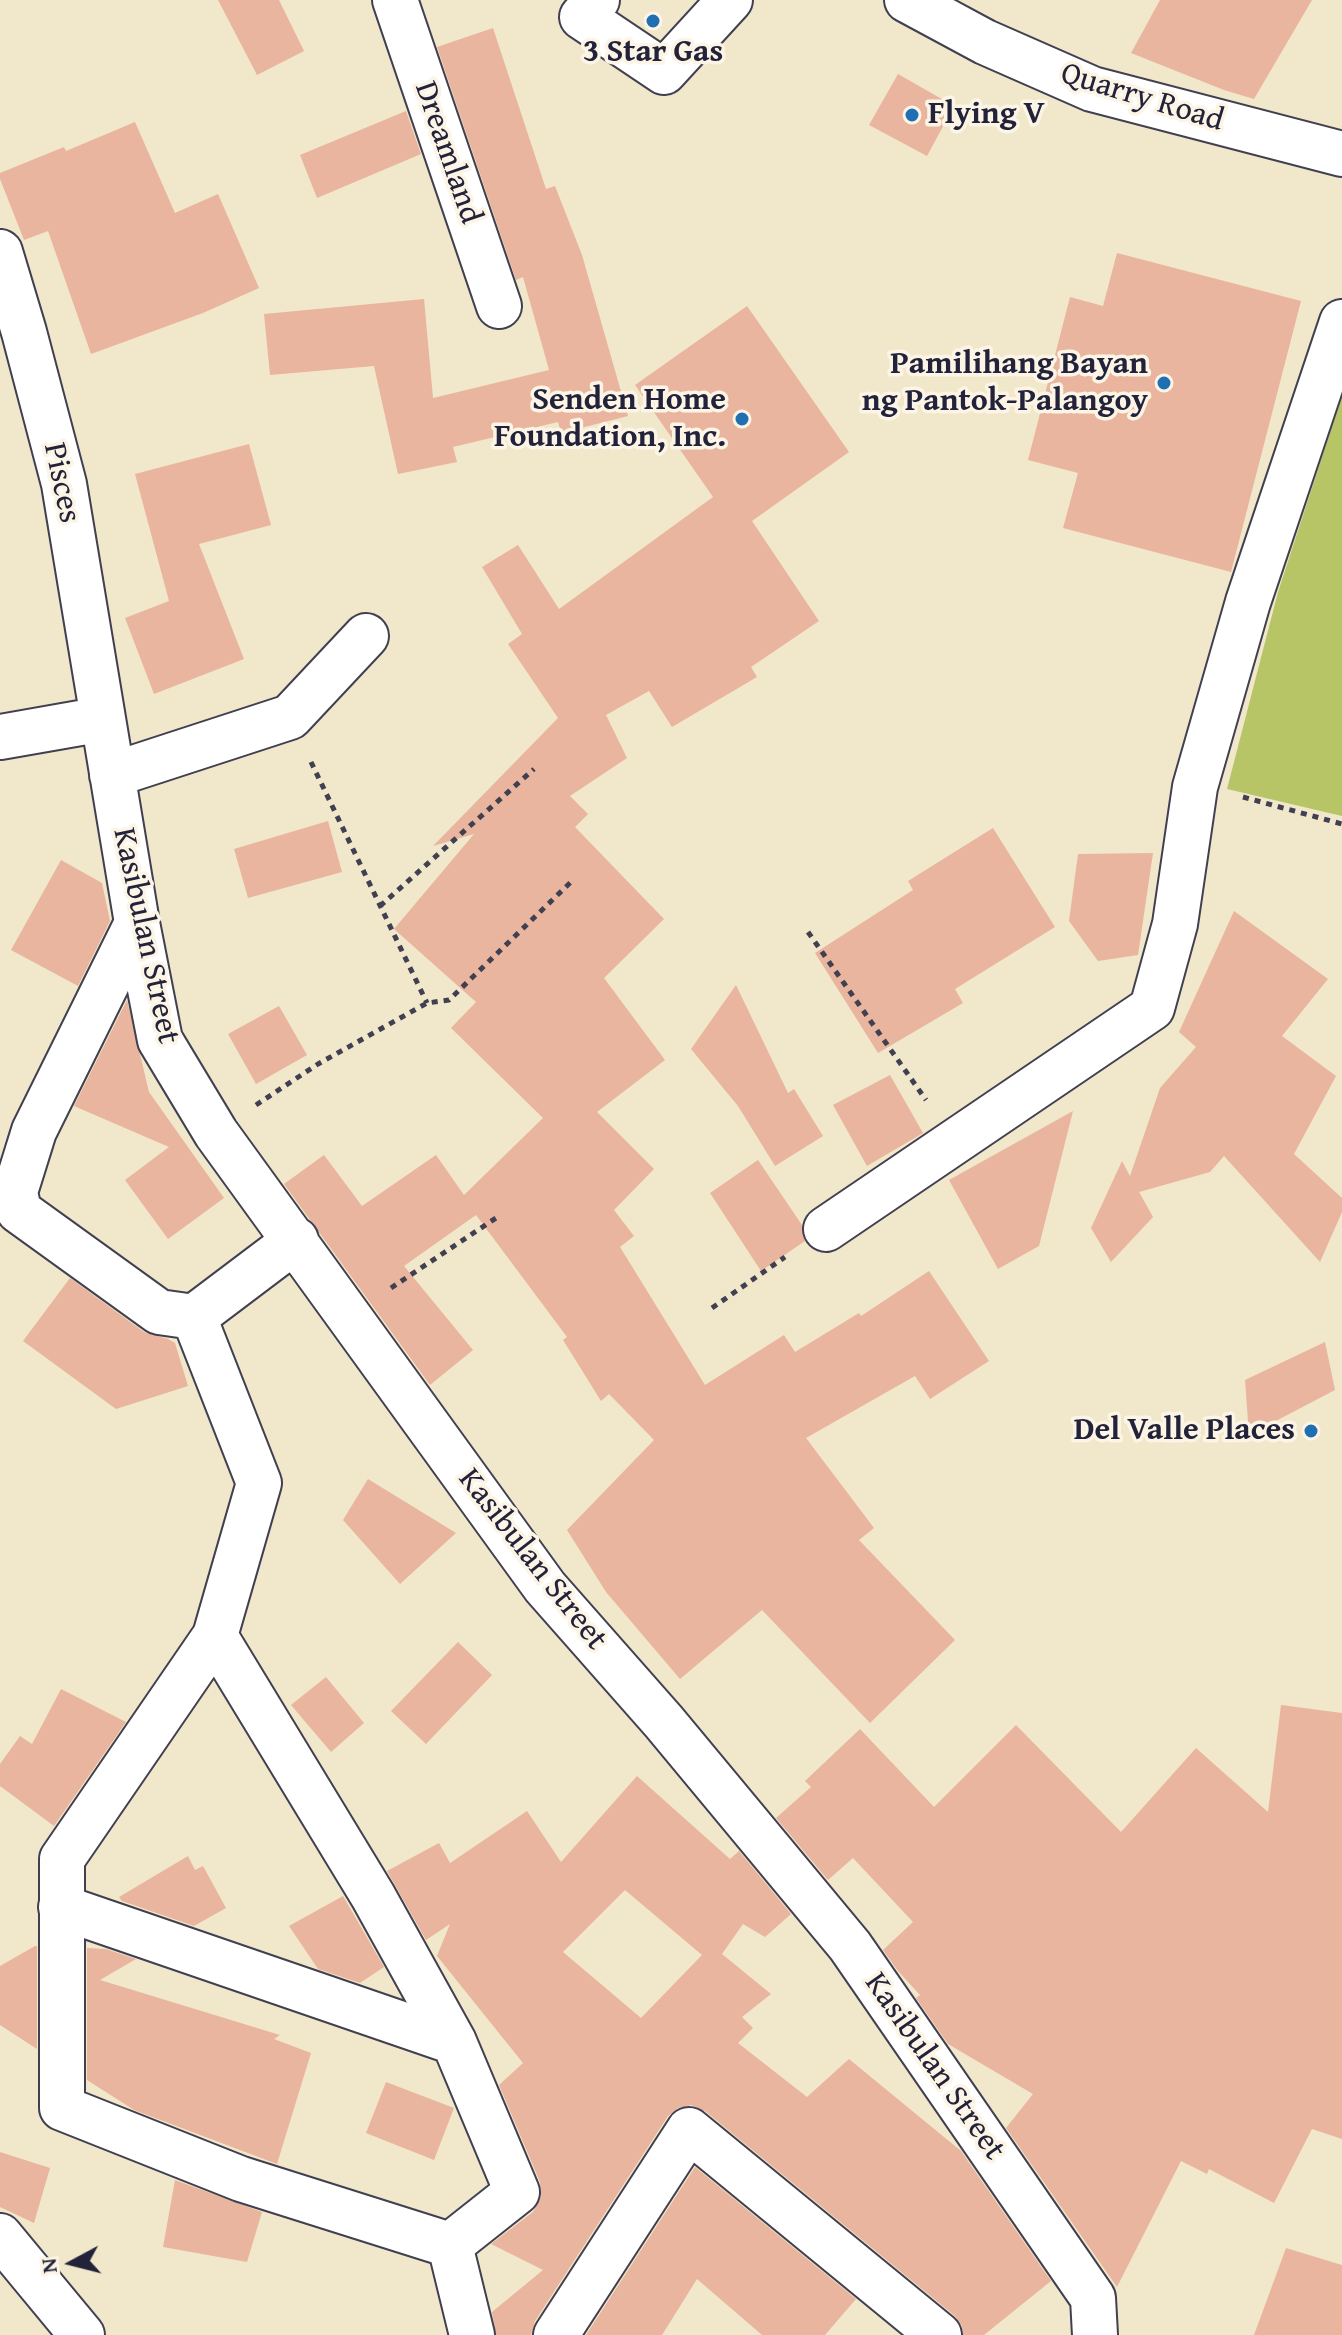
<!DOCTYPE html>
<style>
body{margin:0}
#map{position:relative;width:1342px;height:2335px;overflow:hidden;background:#f1e7cb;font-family:"Gentium Book Plus",serif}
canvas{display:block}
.north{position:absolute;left:32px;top:2223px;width:80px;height:80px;-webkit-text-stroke:6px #fcf5e5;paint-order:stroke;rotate:263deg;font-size:22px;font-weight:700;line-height:32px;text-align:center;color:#22223b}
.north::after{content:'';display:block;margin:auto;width:28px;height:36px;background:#22223b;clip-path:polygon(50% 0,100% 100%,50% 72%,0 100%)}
</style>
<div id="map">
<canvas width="1342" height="2335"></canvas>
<div class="north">N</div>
</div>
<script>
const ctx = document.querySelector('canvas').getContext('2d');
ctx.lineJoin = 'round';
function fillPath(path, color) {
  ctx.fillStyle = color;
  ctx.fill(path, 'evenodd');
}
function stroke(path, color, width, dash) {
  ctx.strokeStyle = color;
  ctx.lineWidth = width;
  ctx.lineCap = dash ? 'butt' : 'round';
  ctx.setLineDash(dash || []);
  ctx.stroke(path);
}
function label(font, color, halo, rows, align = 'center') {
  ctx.font = font + ' "Gentium Book Plus",serif';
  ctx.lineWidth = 7;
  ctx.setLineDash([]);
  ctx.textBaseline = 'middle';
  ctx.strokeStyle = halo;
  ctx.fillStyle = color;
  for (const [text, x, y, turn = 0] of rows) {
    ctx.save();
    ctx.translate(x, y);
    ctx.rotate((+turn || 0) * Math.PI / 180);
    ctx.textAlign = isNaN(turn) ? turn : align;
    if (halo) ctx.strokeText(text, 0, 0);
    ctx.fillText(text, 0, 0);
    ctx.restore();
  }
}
const green = new Path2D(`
 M 1342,396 L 1342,816 L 1227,789 L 1278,592 Z`);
const building = new Path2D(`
 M 218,0 L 279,0 L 304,51 L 257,75 Z
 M 1160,0 L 1312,0 L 1254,99 L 1224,90 L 1131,53 Z
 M 493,28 L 546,189 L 555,186 L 582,255 L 628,416 L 561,433 L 558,422 L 453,447 L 457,462 L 398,474 L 374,366 L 270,375 L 264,314 L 424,299 L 433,398 L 549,370 L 523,277 L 516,280 L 437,47 Z
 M 898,74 L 954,106 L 927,156 L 869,125 Z
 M 406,111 L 421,154 L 317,198 L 300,155 Z
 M 135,122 L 175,213 L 218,194 L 259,288 L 203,313 L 91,354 L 48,231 L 24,240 L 0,179 L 0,173 L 64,147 L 66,151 Z
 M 1117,253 L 1301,301 L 1231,572 L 1063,528 L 1078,473 L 1028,460 L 1070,297 L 1103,306 Z
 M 747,306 L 849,452 L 752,521 L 819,621 L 751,667 L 757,677 L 672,727 L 649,691 L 606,715 L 627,758 L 570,796 L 588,814 L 575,827 L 664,919 L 604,978 L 665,1060 L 597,1112 L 654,1169 L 614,1210 L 634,1236 L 620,1247 L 705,1385 L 784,1335 L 795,1352 L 859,1313 L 861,1316 L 929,1271 L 989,1361 L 930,1399 L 915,1376 L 806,1438 L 874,1528 L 859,1540 L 955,1640 L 870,1723 L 762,1610 L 680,1679 L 606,1592 L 567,1530 L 654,1440 L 609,1394 L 601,1401 L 563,1340 L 567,1337 L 476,1215 L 404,1266 L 473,1350 L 430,1385 L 284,1184 L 324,1155 L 362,1206 L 436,1155 L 464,1195 L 543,1118 L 451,1028 L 476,1002 L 394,929 L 474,834 L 433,846 L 558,718 L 508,644 L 522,634 L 482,567 L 518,545 L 559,609 L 713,497 L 635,385 Z
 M 249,444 L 271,525 L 199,544 L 244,659 L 154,694 L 125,618 L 169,601 L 135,474 Z
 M 328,821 L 342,872 L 248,898 L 234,849 Z
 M 993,828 L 1055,927 L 955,989 L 963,1003 L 878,1053 L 815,953 L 913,890 L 908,881 Z
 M 1153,853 L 1138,955 L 1098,961 L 1069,921 L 1078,854 Z
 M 61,860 L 102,883 L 110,921 L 78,986 L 11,950 Z
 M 1234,911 L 1328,979 L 1282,1036 L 1336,1076 L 1294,1154 L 1342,1198 L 1342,1212 L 1320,1262 L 1224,1156 L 1210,1172 L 1139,1192 L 1153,1217 L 1111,1262 L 1091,1228 L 1122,1161 L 1130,1176 L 1160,1088 L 1196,1047 L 1179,1032 Z
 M 736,985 L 788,1093 L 794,1089 L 823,1136 L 775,1166 L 738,1106 L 691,1049 Z
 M 127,1000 L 149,1092 L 224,1198 L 168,1239 L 125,1180 L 169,1147 L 74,1106 Z
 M 279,1006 L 307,1055 L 256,1084 L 228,1034 Z
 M 890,1075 L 923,1133 L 867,1166 L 833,1105 Z
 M 1073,1111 L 1039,1246 L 998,1269 L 949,1180 Z
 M 758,1160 L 802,1225 L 805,1241 L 761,1271 L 710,1193 Z
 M 70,1278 L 144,1332 L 168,1339 L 175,1343 L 188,1386 L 116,1409 L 23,1341 Z
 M 1325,1342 L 1335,1390 L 1249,1435 L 1245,1380 Z
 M 368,1479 L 456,1533 L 400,1584 L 343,1520 Z
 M 458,1642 L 492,1675 L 426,1744 L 391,1711 Z
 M 326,1677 L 364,1723 L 331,1752 L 291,1705 Z
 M 61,1689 L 126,1722 L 54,1826 L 0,1786 L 0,1764 L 20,1736 L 32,1744 Z
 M 1281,1705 L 1342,1713 L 1342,2139 L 1312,2129 L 1274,2203 L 1209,2169 L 1207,2174 L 1181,2161 L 1117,2287 L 1006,2128 L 1033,2094 L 948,2044 L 916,1998 L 920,1995 L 898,1971 L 883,1950 L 913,1922 L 853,1858 L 828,1880 L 776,1818 L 811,1787 L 805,1781 L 860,1729 L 934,1807 L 1016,1725 L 1121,1832 L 1196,1748 L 1268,1812 Z
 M 637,1776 L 730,1859 L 739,1851 L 791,1914 L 765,1937 L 743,1924 L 722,1954 L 771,1994 L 742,2017 L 753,2028 L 738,2043 L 807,2097 L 849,2059 L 961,2151 L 1051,2281 L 984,2335 L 963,2335 L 962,2326 L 955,2316 L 705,2111 L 691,2105 L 678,2108 L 668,2116 L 535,2321 L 531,2335 L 496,2335 L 492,2312 L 543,2270 L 491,2244 L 533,2212 L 541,2197 L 540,2182 L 499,2085 L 523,2063 L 437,1956 L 450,1924 L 426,1940 L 387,1871 L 439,1843 L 450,1863 L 527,1811 L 561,1862 ZM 625,1890 L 702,1955 L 641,2018 L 563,1952 Z
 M 188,1856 L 195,1870 L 203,1866 L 226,1908 L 194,1926 L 122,1901 L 119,1897 Z
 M 343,1896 L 384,1967 L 360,1983 L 318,1969 L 289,1926 Z
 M 35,1946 L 37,1946 L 37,2049 L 0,2025 L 0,1966 Z
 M 87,1948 L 106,1949 L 136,1959 L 100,1980 L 280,2035 L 274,2039 L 311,2053 L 277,2164 L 134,2110 L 87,2080 Z
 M 386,2082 L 454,2108 L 434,2160 L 366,2133 Z
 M 0,2152 L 50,2168 L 34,2223 L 0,2207 Z
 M 695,2167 L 856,2299 L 825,2335 L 762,2335 L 697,2279 L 662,2335 L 586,2335 Z
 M 175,2180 L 262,2212 L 247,2262 L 163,2247 Z
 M 1286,2248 L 1342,2265 L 1342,2335 L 1254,2335 Z`);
const path = new Path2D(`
 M 311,762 L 427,1003
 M 1243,797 L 1342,824
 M 380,906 L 534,769
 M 808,932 L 926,1100
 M 256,1105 L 318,1064 L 427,1003 L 449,1000 L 574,879
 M 391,1288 L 496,1218
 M 712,1308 L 785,1257`);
const minor = new Path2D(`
 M 395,0 L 499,306
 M 597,0 L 582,17 L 664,72 L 730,0
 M 907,0 L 985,42 L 1092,89 L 1342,154
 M 0,252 L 24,332 L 64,484 L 137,923 L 160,1040 L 216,1133 L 545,1587 L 664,1722 L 850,1946 L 1093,2298 L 1095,2335
 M 0,737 L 103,719
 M 112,775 L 290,717 L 366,636
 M 137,923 L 34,1131 L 15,1192 L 19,1211 L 159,1312 L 194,1317 L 296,1240
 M 826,1229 L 1152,1008 L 1175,924 L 1195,787 L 1248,602 L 1342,322
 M 194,1317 L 259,1483 L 215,1636 L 62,1859 L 62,2108 L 241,2179 L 450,2245
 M 215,1636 L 373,1896 L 454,2042 L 517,2192 L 450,2245
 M 61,1907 L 454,2042
 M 0,2236 L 82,2335
 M 450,2245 L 472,2335
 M 556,2335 L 689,2130 L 939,2335`);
const markers = [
 [653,21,8,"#1f6fb2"],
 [912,115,8,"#1f6fb2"],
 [1164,383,8,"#1f6fb2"],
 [742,419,8,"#1f6fb2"],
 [1311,1431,8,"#1f6fb2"]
];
const poiNames = [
 ["3 Star Gas",653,53,"center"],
 ["Flying V",928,115,"left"],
 ["Pamilihang Bayan",1148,365],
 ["ng Pantok-Palangoy",1148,402],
 ["Senden Home",726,401],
 ["Foundation, Inc.",726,438],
 ["Del Valle Places",1295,1431]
];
const streetNames = [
 ["Quarry Road",1142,98,17],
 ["Dreamland",447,153,71],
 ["Pisces",61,483,78],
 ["Kasibulan Street",145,936,78],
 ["Kasibulan Street",532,1560,52],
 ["Kasibulan Street",934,2067,55]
];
fillPath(green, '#b8c567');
fillPath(building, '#e9b59e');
stroke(minor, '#414051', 48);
stroke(path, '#414051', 5, [6, 6]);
stroke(minor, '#fff', 44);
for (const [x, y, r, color] of markers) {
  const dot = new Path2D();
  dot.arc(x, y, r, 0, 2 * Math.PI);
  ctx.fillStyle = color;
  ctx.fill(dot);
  stroke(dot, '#fcf5e5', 3);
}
label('bold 32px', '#22223b', '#fcf5e5', poiNames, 'right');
label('32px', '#22223b', '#fcf5e5', streetNames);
</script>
